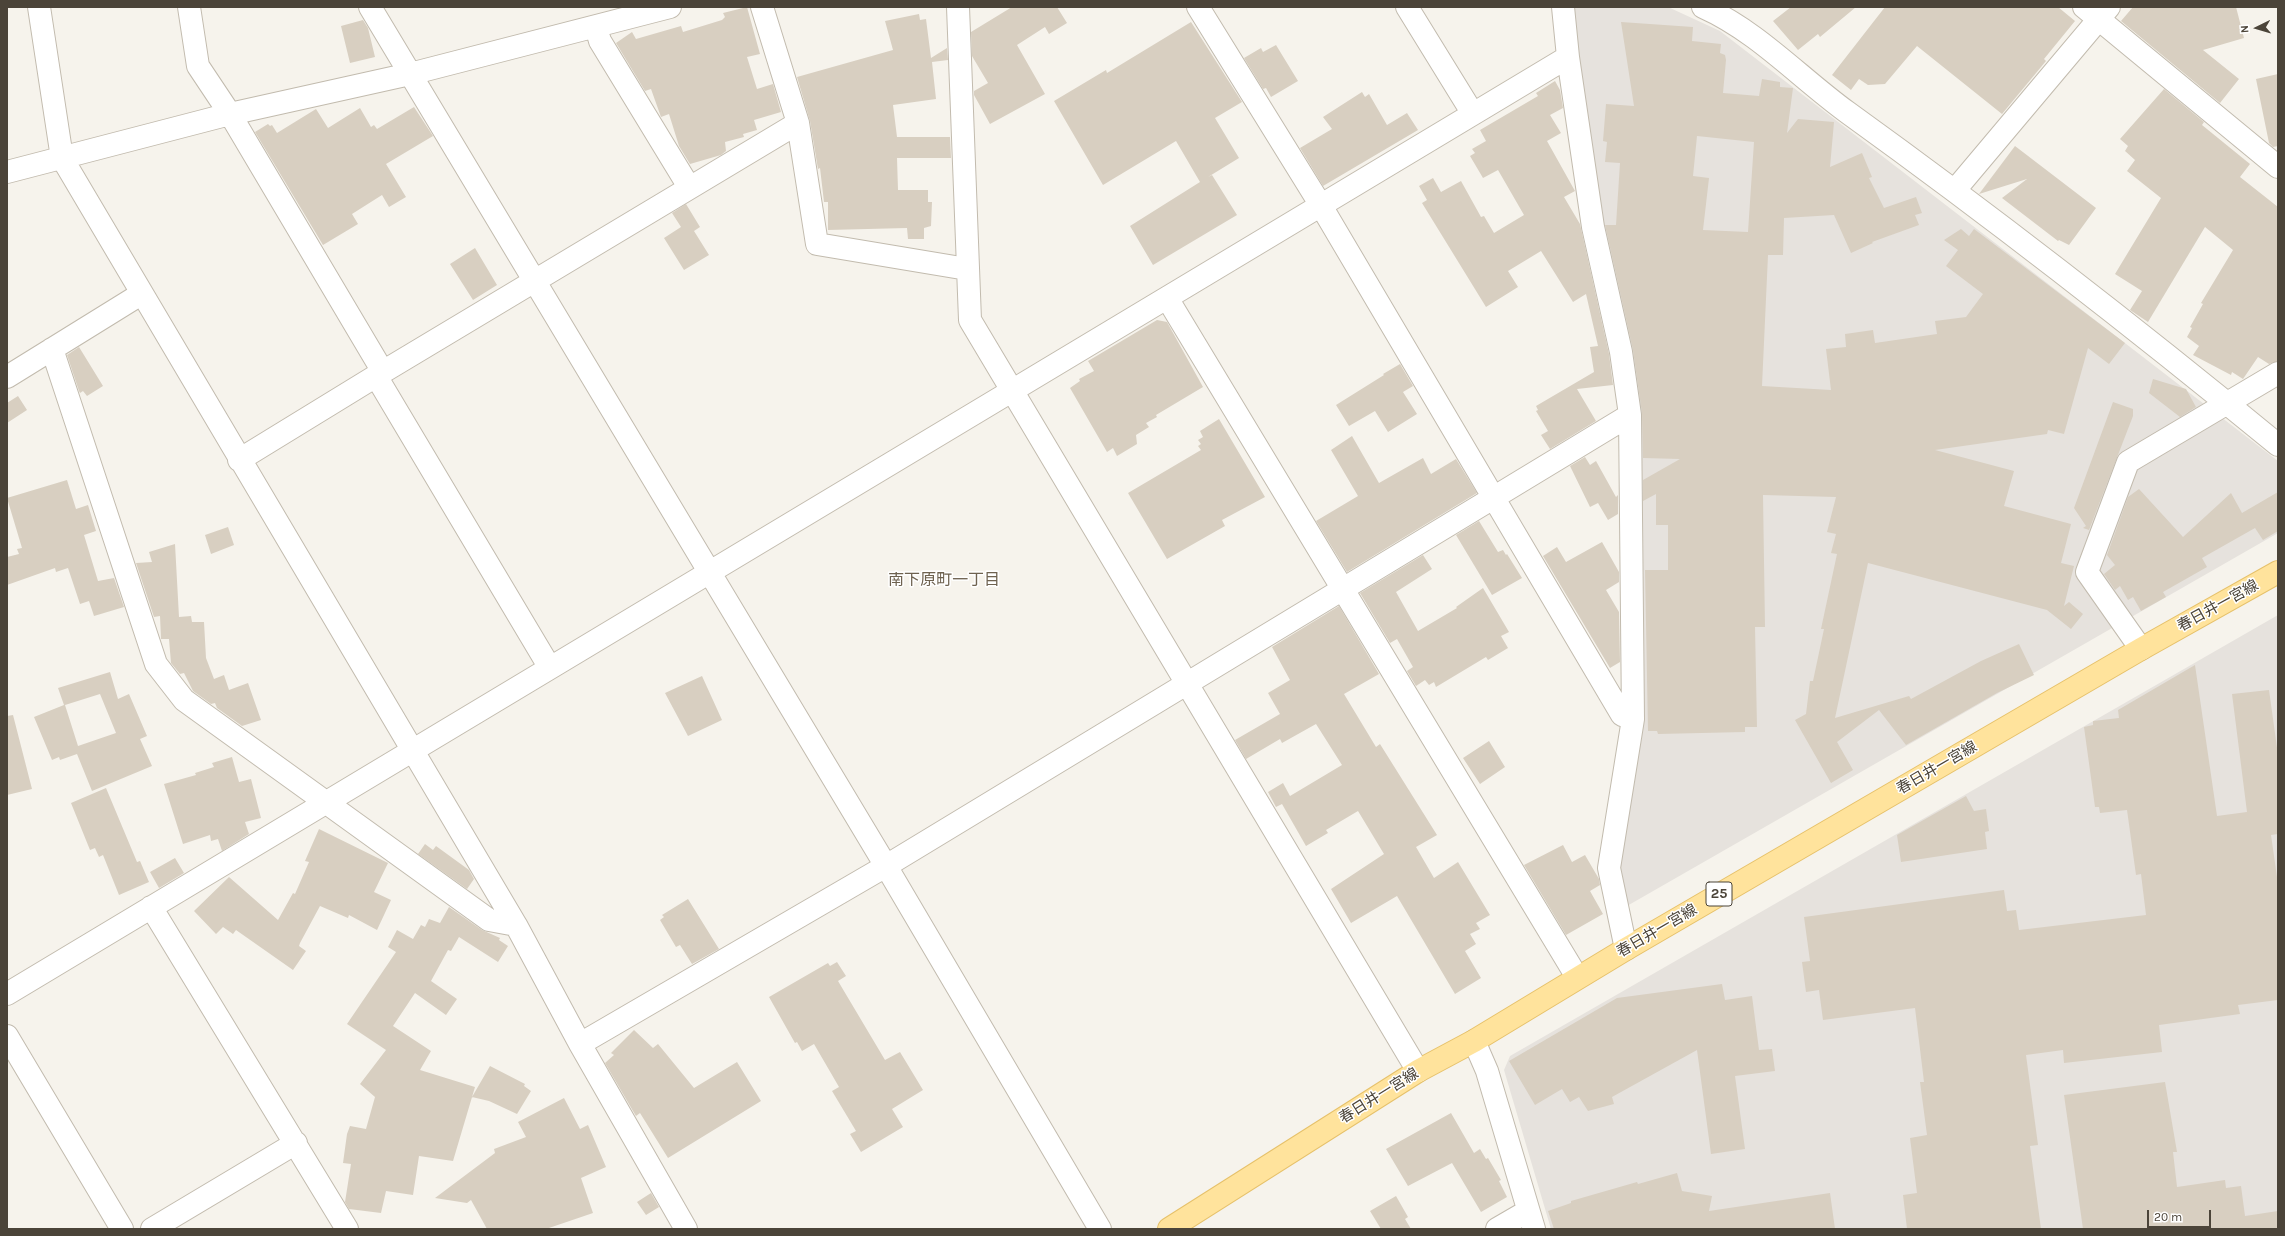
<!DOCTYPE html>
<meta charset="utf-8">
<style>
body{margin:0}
#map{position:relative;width:2285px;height:1236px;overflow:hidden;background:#f6f3ec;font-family:Karla,sans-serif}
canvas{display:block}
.frame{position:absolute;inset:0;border:8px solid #4b4439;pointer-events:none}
.north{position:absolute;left:2237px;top:8px;width:40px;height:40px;-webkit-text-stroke:3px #fff;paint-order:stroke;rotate:265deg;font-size:11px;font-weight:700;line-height:16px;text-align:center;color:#4b4439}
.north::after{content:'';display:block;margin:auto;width:14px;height:18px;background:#4b4439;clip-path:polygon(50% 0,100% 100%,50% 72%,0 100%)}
.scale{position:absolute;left:2147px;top:1210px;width:64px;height:18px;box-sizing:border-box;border:2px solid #4b4439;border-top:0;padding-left:5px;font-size:12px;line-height:14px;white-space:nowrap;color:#4b4439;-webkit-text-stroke:3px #fff;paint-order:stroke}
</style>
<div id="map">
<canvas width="2285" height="1236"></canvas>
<div class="frame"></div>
<div class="north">N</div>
<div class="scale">20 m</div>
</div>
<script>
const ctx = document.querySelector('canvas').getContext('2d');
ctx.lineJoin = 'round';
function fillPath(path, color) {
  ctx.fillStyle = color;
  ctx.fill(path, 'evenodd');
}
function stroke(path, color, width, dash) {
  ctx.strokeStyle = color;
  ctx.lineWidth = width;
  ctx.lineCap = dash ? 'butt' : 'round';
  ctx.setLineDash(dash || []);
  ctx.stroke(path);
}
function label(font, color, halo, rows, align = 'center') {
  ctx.font = font + ' Karla,"Noto Sans JP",sans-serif';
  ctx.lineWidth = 3;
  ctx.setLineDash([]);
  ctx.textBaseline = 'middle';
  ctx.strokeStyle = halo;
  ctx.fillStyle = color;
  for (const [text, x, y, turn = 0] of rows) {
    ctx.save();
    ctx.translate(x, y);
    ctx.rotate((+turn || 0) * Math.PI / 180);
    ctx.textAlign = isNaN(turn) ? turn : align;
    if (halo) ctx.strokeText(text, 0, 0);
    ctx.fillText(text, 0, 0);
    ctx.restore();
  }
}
const industrial = new Path2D(`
 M 1574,7 L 1668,7 L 1720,31 L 2278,461 L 2278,533 L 1627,906 L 1617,869 L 1638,411 L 1600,222 L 1577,50 Z
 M 2278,615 L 2278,1229 L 1551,1229 L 1504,1070 L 1510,1056 Z`);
const building = new Path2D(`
 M 747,7 L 760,54 L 747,57 L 757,89 L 773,84 L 781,112 L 754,120 L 757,130 L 743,134 L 744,137 L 725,142 L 726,151 L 721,155 L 690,164 L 679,146 L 669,114 L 661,117 L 651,89 L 645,91 L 616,43 L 632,32 L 636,39 L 681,26 L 683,32 L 722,20 L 725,17 L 723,13 Z
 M 1012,7 L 1057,7 L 1067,23 L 1049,34 L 1045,27 L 1017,45 L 1045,94 L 990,124 L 974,95 L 974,91 L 988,83 L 972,56 L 971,32 Z
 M 1791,7 L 1856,7 L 1820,37 L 1818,34 L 1798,50 L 1773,21 Z
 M 1885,7 L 2058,7 L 2075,21 L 2044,59 L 2046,61 L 2002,114 L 1917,46 L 1885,84 L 1868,85 L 1859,79 L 1851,90 L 1832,75 Z
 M 2133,7 L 2236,7 L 2244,38 L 2203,50 L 2239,79 L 2220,103 L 2121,21 Z
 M 919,14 L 920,20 L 926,19 L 931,58 L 947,48 L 948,60 L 932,62 L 936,99 L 893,105 L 897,137 L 950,137 L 951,158 L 897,158 L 898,190 L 928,190 L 928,202 L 932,202 L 931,226 L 924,228 L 924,239 L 908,239 L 907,228 L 828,230 L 828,202 L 824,202 L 820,168 L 818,169 L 810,121 L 797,77 L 893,50 L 885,21 Z
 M 363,20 L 368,28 L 375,57 L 350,63 L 341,26 Z
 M 1191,22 L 1242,102 L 1215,118 L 1239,158 L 1208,177 L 1212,175 L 1237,215 L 1153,265 L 1130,226 L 1200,182 L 1176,141 L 1103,185 L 1054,101 L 1106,70 L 1107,73 Z
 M 1621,22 L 1693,27 L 1692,41 L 1721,44 L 1720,53 L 1725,55 L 1726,60 L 1723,93 L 1759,96 L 1762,79 L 1780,82 L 1780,87 L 1793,88 L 1787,133 L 1798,119 L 1834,122 L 1830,167 L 1862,153 L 1872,177 L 1869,178 L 1884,208 L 1916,197 L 1922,213 L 1915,215 L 1919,225 L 1872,242 L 1873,243 L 1851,253 L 1834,215 L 1784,218 L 1783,255 L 1768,255 L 1762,386 L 1831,390 L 1826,349 L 1846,347 L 1845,334 L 1873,330 L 1875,343 L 1937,334 L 1935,321 L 1966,317 L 1983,294 L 1946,266 L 1958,250 L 1944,240 L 1961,229 L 1969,236 L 1974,229 L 2125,343 L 2109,364 L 2088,348 L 2064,434 L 2048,430 L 2047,434 L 1935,450 L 2014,471 L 2004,506 L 2071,524 L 2061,563 L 2074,566 L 2064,606 L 2069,602 L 2083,614 L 2071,629 L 2047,610 L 1868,563 L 1835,718 L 1909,696 L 1911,699 L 1981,661 L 2019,644 L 2034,675 L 1997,693 L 1906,745 L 1879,710 L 1837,742 L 1853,770 L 1831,783 L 1795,720 L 1806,714 L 1810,681 L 1813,681 L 1824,629 L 1821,629 L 1837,554 L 1831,553 L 1836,534 L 1827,532 L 1836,497 L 1763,495 L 1765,627 L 1755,627 L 1757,727 L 1745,727 L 1745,732 L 1658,734 L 1657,731 L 1648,731 L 1645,570 L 1668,570 L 1668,525 L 1656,525 L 1656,494 L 1643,501 L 1643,480 L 1680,459 L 1643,458 L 1642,413 L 1633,350 L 1605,225 L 1616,225 L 1620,163 L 1605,162 L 1607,142 L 1603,141 L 1606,104 L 1634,106 ZM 1697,136 L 1754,142 L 1748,232 L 1703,230 L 1709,178 L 1693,176 Z
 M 1276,45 L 1298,81 L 1271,97 L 1266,88 L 1263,89 L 1244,58 L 1261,48 L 1263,52 Z
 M 2278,74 L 2278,146 L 2273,147 L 2269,143 L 2256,79 Z
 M 1555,81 L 1560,90 L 1563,108 L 1550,115 L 1561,133 L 1547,141 L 1575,191 L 1564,197 L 1580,224 L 1609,354 L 1613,385 L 1577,389 L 1596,421 L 1550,449 L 1541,435 L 1548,431 L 1536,411 L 1538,410 L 1536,406 L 1594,372 L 1590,347 L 1598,346 L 1586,294 L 1573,302 L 1541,251 L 1508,271 L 1518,287 L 1486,307 L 1422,203 L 1427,200 L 1419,186 L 1433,178 L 1441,192 L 1461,181 L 1481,217 L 1484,216 L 1494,233 L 1524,215 L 1498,170 L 1483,178 L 1470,156 L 1475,153 L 1472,149 L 1486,141 L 1480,130 L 1538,96 L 1536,93 Z
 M 2164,89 L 2204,122 L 2202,125 L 2250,164 L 2240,177 L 2278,207 L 2278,361 L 2269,364 L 2258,357 L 2243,379 L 2232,372 L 2231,375 L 2193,355 L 2199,346 L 2187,337 L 2192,328 L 2190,327 L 2203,304 L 2201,303 L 2233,250 L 2205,227 L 2148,322 L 2130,310 L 2142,291 L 2115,274 L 2161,198 L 2127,171 L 2135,160 L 2125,151 L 2128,146 L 2120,139 Z
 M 1362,92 L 1365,97 L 1369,94 L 1387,125 L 1407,113 L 1418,130 L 1323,186 L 1300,148 L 1332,129 L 1323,117 Z
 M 414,107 L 433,136 L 386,164 L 406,197 L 389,207 L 382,195 L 352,214 L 358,224 L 323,245 L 255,132 L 268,124 L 270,126 L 272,125 L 277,133 L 316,109 L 328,128 L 360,108 L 371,127 L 374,125 L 377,129 Z
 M 2015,146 L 2096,208 L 2069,245 L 2059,240 L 2058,241 L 2002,198 L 2027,179 L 1979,194 Z
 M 686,204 L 700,227 L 694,231 L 709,255 L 684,270 L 664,238 L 681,227 L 672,213 Z
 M 475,248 L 497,285 L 473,300 L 450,264 Z
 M 1157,320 L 1167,322 L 1203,387 L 1156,415 L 1157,417 L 1146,423 L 1149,427 L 1136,435 L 1137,444 L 1117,456 L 1113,448 L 1107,452 L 1070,388 L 1080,381 L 1079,379 L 1094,371 L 1088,361 Z
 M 79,347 L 103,386 L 87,396 L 83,391 L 80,393 L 79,391 L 67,355 Z
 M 1400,364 L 1413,386 L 1403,392 L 1417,414 L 1388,432 L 1375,411 L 1349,426 L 1336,405 L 1384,375 L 1383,374 Z
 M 2153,379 L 2186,389 L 2196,407 L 2180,417 L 2149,393 Z
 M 18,396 L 27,410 L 7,423 L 7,403 Z
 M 2113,402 L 2133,409 L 2133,416 L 2089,530 L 2083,528 L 2086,526 L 2074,508 Z
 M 1219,419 L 1265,497 L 1222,520 L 1225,526 L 1167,559 L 1128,493 L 1201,450 L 1198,446 L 1201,444 L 1198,440 L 1203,437 L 1200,431 Z
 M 1352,436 L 1379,483 L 1423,458 L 1431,474 L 1456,459 L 1477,493 L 1347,572 L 1316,521 L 1358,496 L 1331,450 Z
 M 1585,457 L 1590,465 L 1596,461 L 1616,497 L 1618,495 L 1618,514 L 1608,520 L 1598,503 L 1590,507 L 1570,466 Z
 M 67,480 L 76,509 L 88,505 L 96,531 L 84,535 L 98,581 L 114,578 L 124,607 L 94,616 L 89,601 L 80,604 L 68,568 L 56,572 L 55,568 L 7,585 L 7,557 L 19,554 L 17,549 L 22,548 L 7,498 Z
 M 2139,489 L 2183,537 L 2231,493 L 2242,513 L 2278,492 L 2278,531 L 2263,540 L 2255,528 L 2202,558 L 2207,567 L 2163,592 L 2166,597 L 2141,611 L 2133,597 L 2128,600 L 2120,586 L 2115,590 L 2104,574 L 2115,565 L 2107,555 L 2128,497 Z
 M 1479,521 L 1498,552 L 1503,550 L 1506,555 L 1507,554 L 1522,578 L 1492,595 L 1456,535 Z
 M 228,527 L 234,545 L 211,554 L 205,535 Z
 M 1602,542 L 1619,572 L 1619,582 L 1606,590 L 1619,612 L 1620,662 L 1610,668 L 1543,556 L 1557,547 L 1566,562 Z
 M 175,544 L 179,617 L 191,616 L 192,622 L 204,622 L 206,658 L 214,679 L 224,675 L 229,690 L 248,683 L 261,720 L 242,726 L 217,708 L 215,703 L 211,704 L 193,691 L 184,673 L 180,674 L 171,663 L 169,639 L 161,639 L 160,616 L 154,617 L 136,563 L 152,562 L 149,552 Z
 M 1423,555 L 1432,569 L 1396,592 L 1418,631 L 1457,608 L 1456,607 L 1483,588 L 1509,632 L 1501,636 L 1508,648 L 1488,660 L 1486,657 L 1436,687 L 1434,682 L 1429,685 L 1425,680 L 1416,686 L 1407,671 L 1413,667 L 1397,639 L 1390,643 L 1360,593 Z
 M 1339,606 L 1379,674 L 1344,694 L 1376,747 L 1380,744 L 1437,835 L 1416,847 L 1434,878 L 1458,862 L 1490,915 L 1476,923 L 1480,929 L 1470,934 L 1476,944 L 1465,951 L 1481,978 L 1455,994 L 1397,896 L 1351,923 L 1331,889 L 1384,854 L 1358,811 L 1326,830 L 1328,833 L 1306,846 L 1282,804 L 1276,807 L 1268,792 L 1283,783 L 1290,796 L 1342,765 L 1316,724 L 1282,743 L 1280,739 L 1246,759 L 1235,740 L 1280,714 L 1268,693 L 1290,680 L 1272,647 Z
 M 2195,665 L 2217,816 L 2247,812 L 2232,694 L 2269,690 L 2278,755 L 2278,834 L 2271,835 L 2278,884 L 2278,1000 L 2238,1005 L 2240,1014 L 2159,1025 L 2162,1052 L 2064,1063 L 2063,1050 L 2026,1055 L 2038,1145 L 2030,1146 L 2041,1229 L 1907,1229 L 1903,1195 L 1917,1193 L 1910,1138 L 1927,1135 L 1920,1082 L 1924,1082 L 1915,1008 L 1823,1020 L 1819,990 L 1806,992 L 1802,962 L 1810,961 L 1804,917 L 2004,890 L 2007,911 L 2016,910 L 2019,930 L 2146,915 L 2141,874 L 2136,875 L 2127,810 L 2100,813 L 2099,807 L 2095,807 L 2084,727 L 2093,725 L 2093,721 L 2119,718 L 2118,710 Z
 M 110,672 L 118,699 L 129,694 L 147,736 L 140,739 L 152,766 L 92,791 L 77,754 L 60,760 L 59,757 L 52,760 L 34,717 L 64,705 L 58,688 ZM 100,694 L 116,733 L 78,746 L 65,705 Z
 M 702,676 L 722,720 L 688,736 L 665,693 Z
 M 13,715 L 32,789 L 7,795 L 7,716 Z
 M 1489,741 L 1505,767 L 1480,784 L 1463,758 Z
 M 232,757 L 239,782 L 251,779 L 261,818 L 245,822 L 249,834 L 222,851 L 218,839 L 211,841 L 210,835 L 183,844 L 164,784 L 196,775 L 195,773 L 214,767 L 212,763 Z
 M 106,788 L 137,862 L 140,861 L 149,882 L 119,895 L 103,855 L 99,857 L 95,848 L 90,850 L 71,803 Z
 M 1966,796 L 1974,811 L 1986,809 L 1989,831 L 1985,832 L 1987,849 L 1901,862 L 1897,835 Z
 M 319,829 L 388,863 L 374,892 L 391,900 L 377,930 L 349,915 L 348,918 L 320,906 L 300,943 L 299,946 L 306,951 L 293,970 L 236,930 L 233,934 L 223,927 L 216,934 L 194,911 L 229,877 L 278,920 L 293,893 L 295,894 L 309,862 L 305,861 Z
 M 425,844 L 433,850 L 436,846 L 469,870 L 474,879 L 467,889 L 418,854 Z
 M 1563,845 L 1572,862 L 1585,855 L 1599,879 L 1600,885 L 1590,891 L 1603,914 L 1566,935 L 1524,865 Z
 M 175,858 L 184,873 L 159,888 L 150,872 Z
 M 688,899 L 719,949 L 692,964 L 680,945 L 676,947 L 660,920 L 664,917 L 662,915 Z
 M 449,907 L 482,930 L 500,938 L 499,940 L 508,946 L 498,962 L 459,937 L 451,951 L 448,950 L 431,981 L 457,999 L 446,1015 L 415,993 L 393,1026 L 431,1051 L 420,1070 L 475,1087 L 453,1161 L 419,1156 L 413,1195 L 386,1191 L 381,1213 L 349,1209 L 345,1202 L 351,1164 L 343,1163 L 347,1134 L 350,1126 L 366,1129 L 375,1097 L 360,1084 L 386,1050 L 347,1024 L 396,952 L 388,947 L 397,930 L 413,939 L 421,925 L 425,927 L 429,919 L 440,923 Z
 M 837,962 L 846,976 L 838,981 L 885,1060 L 900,1052 L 923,1090 L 892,1109 L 903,1127 L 861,1152 L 850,1134 L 856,1131 L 832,1091 L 839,1087 L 814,1044 L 802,1051 L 797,1042 L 795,1043 L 769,997 L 828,963 L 830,966 Z
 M 1722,984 L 1725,1000 L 1752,996 L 1759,1050 L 1772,1049 L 1775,1071 L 1735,1076 L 1745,1149 L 1711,1154 L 1697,1050 L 1612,1097 L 1614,1104 L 1588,1111 L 1579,1097 L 1570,1102 L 1562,1089 L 1535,1105 L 1509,1061 L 1617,998 Z
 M 634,1030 L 653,1048 L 658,1044 L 694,1088 L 737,1062 L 761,1101 L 668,1158 L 640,1113 L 636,1116 L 633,1111 L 605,1063 L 614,1055 L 611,1053 Z
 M 490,1066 L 525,1084 L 524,1086 L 531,1091 L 517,1114 L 489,1101 L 472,1097 Z
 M 2165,1082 L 2177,1152 L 2173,1152 L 2177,1187 L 2225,1180 L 2226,1188 L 2241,1186 L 2245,1216 L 2278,1211 L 2278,1229 L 2083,1229 L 2064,1095 Z
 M 564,1098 L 580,1129 L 588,1125 L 606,1167 L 581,1178 L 593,1213 L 546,1229 L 487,1229 L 471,1200 L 467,1203 L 435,1198 L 495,1153 L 494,1149 L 526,1137 L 518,1122 Z
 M 1451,1113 L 1474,1153 L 1480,1149 L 1486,1159 L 1488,1158 L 1501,1180 L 1499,1181 L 1507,1197 L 1481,1212 L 1452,1163 L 1408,1186 L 1386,1149 Z
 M 1677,1173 L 1682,1191 L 1712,1196 L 1709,1211 L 1830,1193 L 1835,1229 L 1554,1229 L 1548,1211 L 1571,1203 L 1571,1201 L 1637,1182 L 1638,1184 Z
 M 651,1193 L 659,1207 L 646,1215 L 637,1202 Z
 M 1396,1196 L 1408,1217 L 1405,1219 L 1411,1229 L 1381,1229 L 1370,1211 Z`);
const street = new Path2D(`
 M 39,7 L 62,158 L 516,925 L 580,1044 L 686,1229
 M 189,7 L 198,66 L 230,114 L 383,372
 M 370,7 L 886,866 L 1100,1229
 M 762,7 L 798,123 L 817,244 L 967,269
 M 958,7 L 970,320 L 1418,1071
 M 1198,7 L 1320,204 L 1622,715 L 1633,719
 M 1407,7 L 1473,114
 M 1563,7 L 1568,57 L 1593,227 L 1621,352 L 1630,415 L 1633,719 L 1609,868 L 1626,949
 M 1703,7 C 1757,31 1799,77 1847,112 C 1994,218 2138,330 2278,445
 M 2084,7 L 2278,167
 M 596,27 L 600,41 L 689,187
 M 7,172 L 230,114 L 410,74 L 670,7
 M 1955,190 L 2109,7
 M 1167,298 L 1577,977
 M 52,349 L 156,664 L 184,700 L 489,920 L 516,925
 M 376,376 L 550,668
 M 7,377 L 141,294
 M 239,460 L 376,376 L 798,123
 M 2141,649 L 2087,572 L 2128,462 L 2278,373
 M 151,907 L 347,1229
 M 7,994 L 1568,57
 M 7,1036 L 122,1229
 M 1474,1041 L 1487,1071 L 1534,1229
 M 580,1044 L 886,866 L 1630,415
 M 152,1229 L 296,1143
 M 1497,1229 L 1528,1211`);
const primary = new Path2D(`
 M 1169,1229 L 1418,1071 L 1474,1041 L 1626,949 L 2141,649 L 2278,572`);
const shields = [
 [1719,894,26]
];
const shieldNames = [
 ["25",1719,894]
];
const streetNames = [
 ["春日井一宮線",2218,606,-29],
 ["春日井一宮線",1937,768,-30],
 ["春日井一宮線",1657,931,-30],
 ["春日井一宮線",1379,1096,-32]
];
const neighbourhoodNames = [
 ["南下原町一丁目",944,580]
];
fillPath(industrial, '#e6e2dd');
fillPath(building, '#d8cfc1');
stroke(street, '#c2bbae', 24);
stroke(primary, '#e6c16a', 24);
stroke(street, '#fff', 22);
stroke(primary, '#ffe39c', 22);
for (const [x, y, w] of shields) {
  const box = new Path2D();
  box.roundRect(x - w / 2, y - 12, w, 24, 3);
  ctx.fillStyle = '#fff';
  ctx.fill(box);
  stroke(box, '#4b4439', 1);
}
label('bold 14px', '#4b4439', null, shieldNames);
label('15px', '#4b4439', '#fff', streetNames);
label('16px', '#6e6250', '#fff', neighbourhoodNames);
</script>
